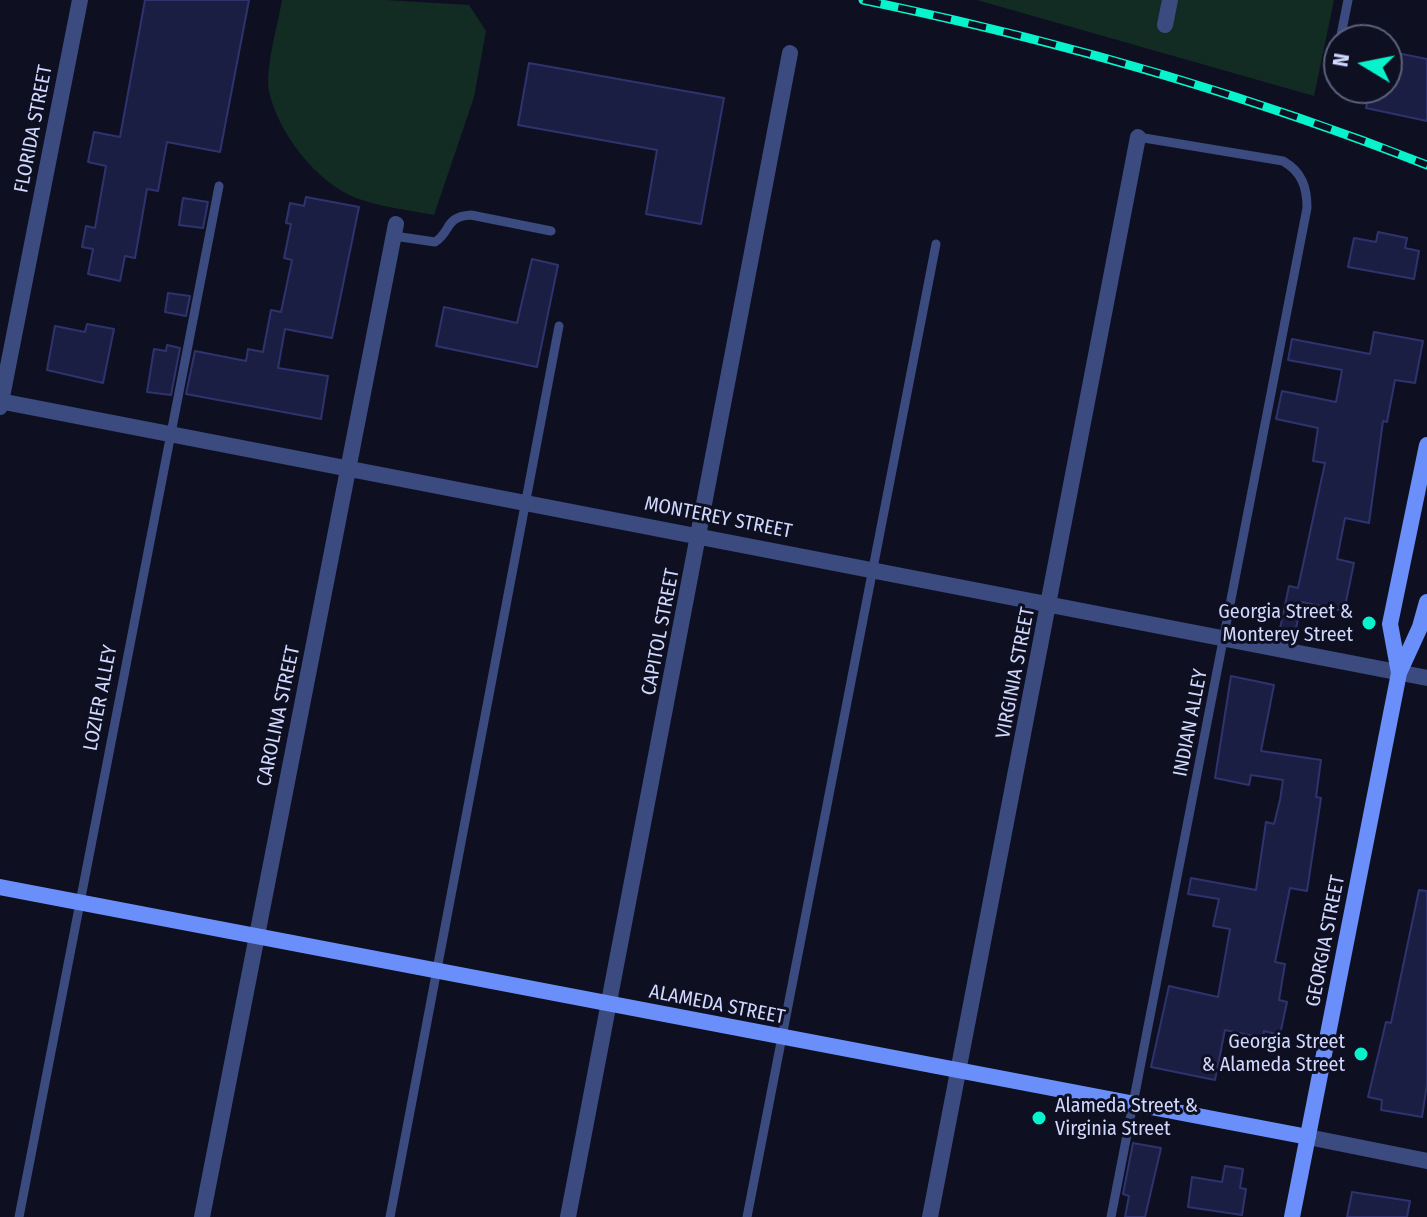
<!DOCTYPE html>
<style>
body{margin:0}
#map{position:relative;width:1427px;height:1217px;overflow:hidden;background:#0e1022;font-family:"Fira Sans Condensed",sans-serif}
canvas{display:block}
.north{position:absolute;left:1323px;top:24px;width:80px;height:80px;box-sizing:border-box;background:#0e1022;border:2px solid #5c607a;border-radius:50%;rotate:280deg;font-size:22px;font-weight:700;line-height:32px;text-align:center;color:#d1d8fe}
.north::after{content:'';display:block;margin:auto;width:28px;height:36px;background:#08f3cb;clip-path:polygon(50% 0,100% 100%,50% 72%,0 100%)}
</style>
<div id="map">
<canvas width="1427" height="1217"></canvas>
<div class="north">N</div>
</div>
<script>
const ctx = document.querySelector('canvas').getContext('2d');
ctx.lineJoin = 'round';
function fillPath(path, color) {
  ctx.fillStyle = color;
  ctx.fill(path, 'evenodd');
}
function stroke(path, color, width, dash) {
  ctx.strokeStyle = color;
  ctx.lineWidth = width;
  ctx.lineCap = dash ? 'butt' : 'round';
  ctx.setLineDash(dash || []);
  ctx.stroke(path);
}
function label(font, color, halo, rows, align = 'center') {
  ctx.font = font + ' "Fira Sans Condensed",sans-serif';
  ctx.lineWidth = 6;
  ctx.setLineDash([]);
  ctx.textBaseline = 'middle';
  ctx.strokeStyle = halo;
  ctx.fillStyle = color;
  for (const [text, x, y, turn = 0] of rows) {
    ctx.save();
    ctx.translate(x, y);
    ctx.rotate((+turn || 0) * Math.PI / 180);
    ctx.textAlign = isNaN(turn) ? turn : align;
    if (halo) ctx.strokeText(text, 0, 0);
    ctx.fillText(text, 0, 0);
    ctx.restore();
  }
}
const green = new Path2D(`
 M 282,0 L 385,0 L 469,5 L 486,31 L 474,97 L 434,215 C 409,210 380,207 356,198 C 316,182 278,133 269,91 C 265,69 278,24 282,0 Z
 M 977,0 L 1334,0 L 1314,96 Z`);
const building = new Path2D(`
 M 145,0 L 249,0 L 220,152 L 167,142 L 158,191 L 147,189 L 135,258 L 125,256 L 120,281 L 88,274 L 93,249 L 82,247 L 86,226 L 95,228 L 106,166 L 88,162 L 94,132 L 120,137 Z
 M 1387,51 L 1427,59 L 1427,121 L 1366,108 L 1370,88 L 1387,88 Z
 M 529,63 L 724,98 L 701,224 L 646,214 L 657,150 L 518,125 Z
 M 306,197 L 359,207 L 332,338 L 285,329 L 278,368 L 328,376 L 321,419 L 186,394 L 195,351 L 246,361 L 248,349 L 263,352 L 271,310 L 281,312 L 292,260 L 284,258 L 291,224 L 286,223 L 290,203 L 304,206 Z
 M 183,198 L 208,202 L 203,228 L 179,225 Z
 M 1378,232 L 1407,238 L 1405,248 L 1419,251 L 1414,279 L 1348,267 L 1354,238 L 1376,242 Z
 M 532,259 L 558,265 L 537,367 L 436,346 L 444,307 L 517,323 Z
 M 168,293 L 190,296 L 186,316 L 165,312 Z
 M 87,324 L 114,329 L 103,383 L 47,370 L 55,326 L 85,332 Z
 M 1374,332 L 1423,341 L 1415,383 L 1395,380 L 1387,422 L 1383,421 L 1369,523 L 1345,518 L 1337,559 L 1354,563 L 1344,611 L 1302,602 L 1293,641 L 1278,638 L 1289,586 L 1298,588 L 1325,463 L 1313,461 L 1318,428 L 1276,419 L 1282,391 L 1336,402 L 1342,370 L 1288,360 L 1292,339 L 1370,354 Z
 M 167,345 L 180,348 L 171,395 L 147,392 L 154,349 L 166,351 Z
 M 1231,676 L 1274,685 L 1261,751 L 1321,760 L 1316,797 L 1321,798 L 1307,891 L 1290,888 L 1275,962 L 1285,964 L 1279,1000 L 1287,1002 L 1280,1035 L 1264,1031 L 1263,1038 L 1225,1030 L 1215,1080 L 1151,1067 L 1169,986 L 1218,997 L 1230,929 L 1213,926 L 1219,899 L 1188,894 L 1191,878 L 1256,890 L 1266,822 L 1274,824 L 1280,800 L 1283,780 L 1251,775 L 1249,785 L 1215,778 Z
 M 1419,890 L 1427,891 L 1427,1084 L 1422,1117 L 1381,1110 L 1382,1100 L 1368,1097 L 1386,1022 L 1391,1023 Z
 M 1133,1143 L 1161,1148 L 1145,1217 L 1125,1217 L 1129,1196 L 1123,1194 Z
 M 1225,1166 L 1243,1169 L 1240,1188 L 1246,1189 L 1242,1215 L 1188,1207 L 1192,1177 L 1222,1182 Z
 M 1352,1192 L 1410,1201 L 1407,1217 L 1347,1217 Z`);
const service = new Path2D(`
 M 1340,40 L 1348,0
 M 1336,61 L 1339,47
 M 394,236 L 435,242 C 452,231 444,217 471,215 L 551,231
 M 19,1217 L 219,186
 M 390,1217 L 559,326
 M 747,1217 L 936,244
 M 1111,1217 L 1307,208 C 1307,187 1302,172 1283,161 L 1138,137`);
const minor = new Path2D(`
 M 1165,25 L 1170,0
 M 0,401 L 1427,678
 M 202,1217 L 396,224
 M 568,1217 L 790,53
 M 930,1217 L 1138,137`);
const tertiary = new Path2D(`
 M 0,407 L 80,0
 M 1308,1137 L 1427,1161`);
const secondary = new Path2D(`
 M 1399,673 L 1390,624 L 1427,445
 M 0,887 L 1308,1137
 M 1292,1217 L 1399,673 L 1420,627 L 1427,602`);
const rail = new Path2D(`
 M 863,0 C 1056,40 1244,93 1427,165`);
const markers = [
 [1369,623,8,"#08f3cb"],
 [1361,1054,8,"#08f3cb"],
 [1039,1118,8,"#08f3cb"]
];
const streetNames = [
 ["FLORIDA STREET",34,129,-79],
 ["MONTEREY STREET",718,518,11],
 ["CAPITOL STREET",661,632,-79],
 ["VIRGINIA STREET",1016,673,-79],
 ["LOZIER ALLEY",101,698,-79],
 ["CAROLINA STREET",279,716,-78],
 ["INDIAN ALLEY",1191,723,-79],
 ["GEORGIA STREET",1326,941,-79],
 ["ALAMEDA STREET",717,1005,11]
];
const poiNames = [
 ["Georgia Street &",1353,612],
 ["Monterey Street",1353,635],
 ["Georgia Street",1345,1042],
 ["& Alameda Street",1345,1065],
 ["Alameda Street &",1055,1106,"left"],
 ["Virginia Street",1055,1129,"left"]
];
fillPath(green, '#122c24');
fillPath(building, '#1b1e43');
stroke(building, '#2e336e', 2);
stroke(service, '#3b4b80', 9);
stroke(minor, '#3b4b80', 16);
stroke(tertiary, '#3b4b80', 16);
stroke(secondary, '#6b8ffa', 16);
stroke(rail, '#08f3cb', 9);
stroke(rail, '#0e1022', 6, [18]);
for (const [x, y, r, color] of markers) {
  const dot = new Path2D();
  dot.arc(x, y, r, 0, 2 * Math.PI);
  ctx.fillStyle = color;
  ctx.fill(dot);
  stroke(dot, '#0e1022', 3);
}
label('20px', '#d1d8fe', '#0e1022', streetNames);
label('20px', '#d1d8fe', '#0e1022', poiNames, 'right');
</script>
